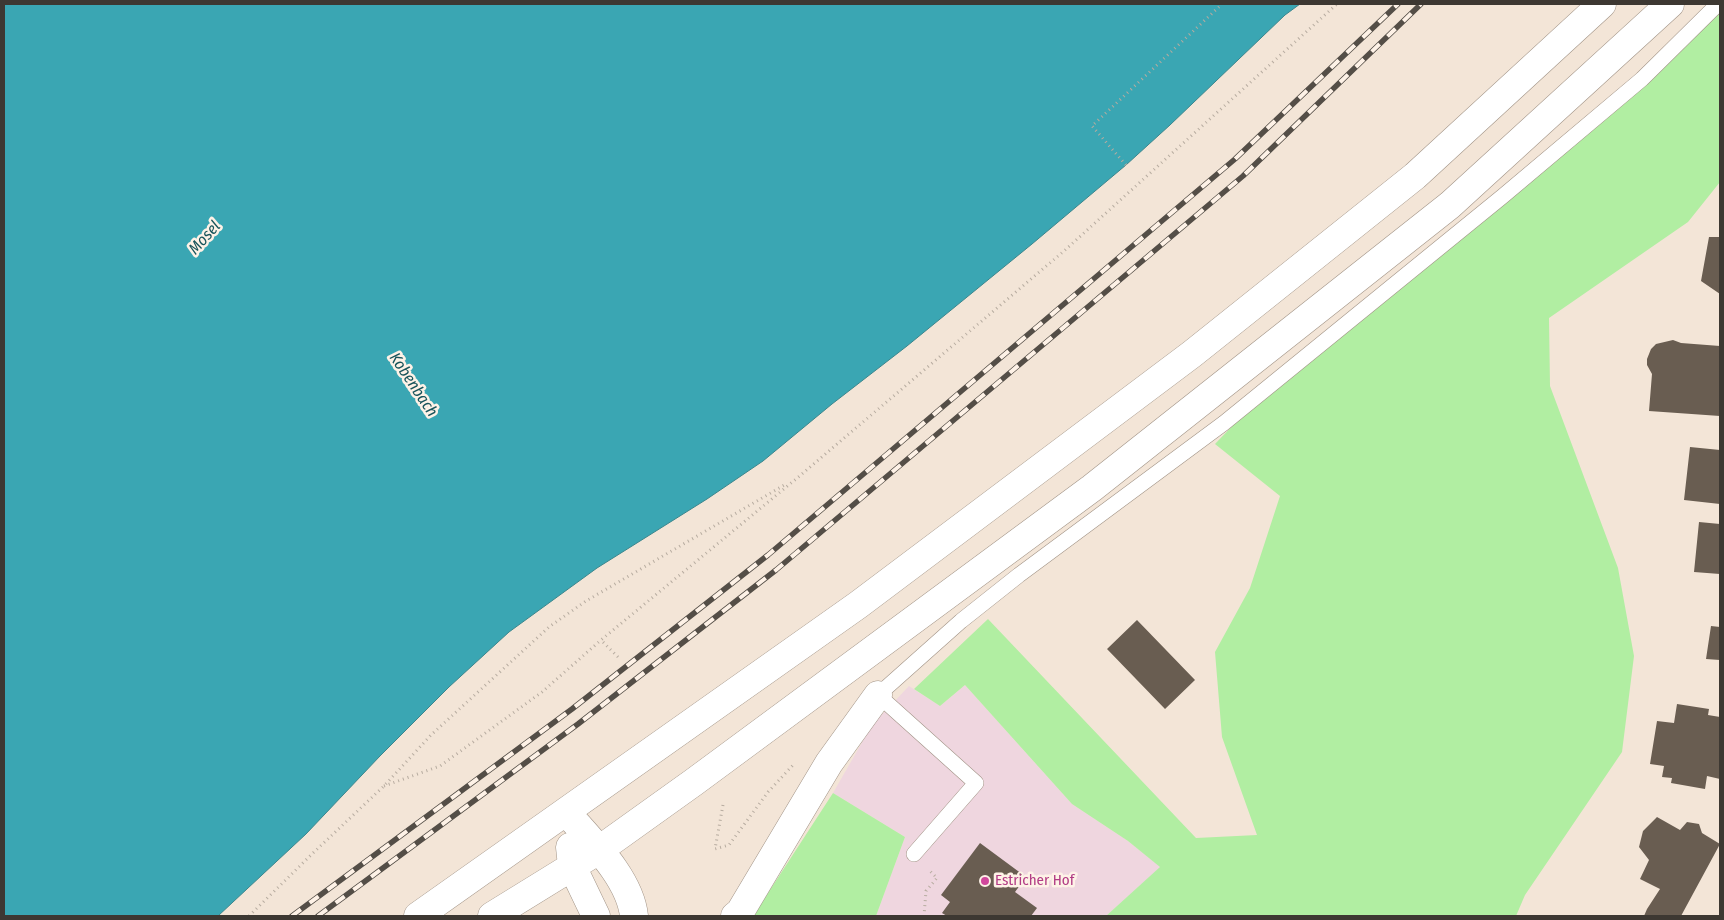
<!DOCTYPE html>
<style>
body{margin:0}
#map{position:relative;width:1724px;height:920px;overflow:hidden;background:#f3e5d7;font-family:"Fira Sans Condensed",sans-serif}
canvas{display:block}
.frame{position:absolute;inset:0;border:5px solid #3d3832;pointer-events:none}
</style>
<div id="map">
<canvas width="1724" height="920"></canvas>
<div class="frame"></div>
</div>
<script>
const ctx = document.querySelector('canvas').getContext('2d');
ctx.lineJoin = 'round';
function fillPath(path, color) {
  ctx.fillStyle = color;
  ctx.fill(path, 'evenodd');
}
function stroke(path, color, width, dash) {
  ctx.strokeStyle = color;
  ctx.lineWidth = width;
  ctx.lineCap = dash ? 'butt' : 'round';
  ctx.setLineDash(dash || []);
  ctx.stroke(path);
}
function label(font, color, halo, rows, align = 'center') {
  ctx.font = font + ' "Fira Sans Condensed",sans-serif';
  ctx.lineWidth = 5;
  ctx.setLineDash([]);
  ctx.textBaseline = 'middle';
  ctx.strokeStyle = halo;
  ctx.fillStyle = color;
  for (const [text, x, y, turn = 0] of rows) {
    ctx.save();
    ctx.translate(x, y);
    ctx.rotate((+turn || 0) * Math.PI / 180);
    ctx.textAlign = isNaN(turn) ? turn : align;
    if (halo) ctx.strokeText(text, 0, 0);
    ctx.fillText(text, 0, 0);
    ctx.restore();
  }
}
const commercial = new Path2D(`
 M 965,685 L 1072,804 L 1128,841 L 1161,867 L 1106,916 L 876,916 L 905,837 L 833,793 L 872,725 L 909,686 L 940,706 Z`);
const green = new Path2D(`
 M 1720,9 L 1720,182 L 1688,222 L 1549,318 L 1550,386 L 1618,568 L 1634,656 L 1622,752 L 1525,895 L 1516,916 L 1106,916 L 1160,867 L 1128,841 L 1072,804 L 965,685 L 940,706 L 914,689 L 988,619 L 1196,838 L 1257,835 L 1222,737 L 1215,652 L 1250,588 L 1280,496 L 1215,444 L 1239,419 Z
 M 833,793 L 905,837 L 876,916 L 753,916 Z`);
const water = new Path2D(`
 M 4,4 L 1300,4 L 1285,15 L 1170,125 L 1126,165 L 1032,244 L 907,346 L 832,404 L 763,461 L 707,499 L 597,568 L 509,632 L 449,687 L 380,756 L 306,834 L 218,916 L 4,916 Z`);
const building = new Path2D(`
 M 1709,237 L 1720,237 L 1720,294 L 1701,281 Z
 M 1673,340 L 1681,343 L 1720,346 L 1720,416 L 1649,411 L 1652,374 L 1647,365 L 1647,359 L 1651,349 L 1656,344 Z
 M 1690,447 L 1720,450 L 1720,504 L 1684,500 Z
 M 1699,522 L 1720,524 L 1720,574 L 1694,572 Z
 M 1137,620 L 1195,680 L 1165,709 L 1107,649 Z
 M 1711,626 L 1720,627 L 1720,660 L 1706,659 Z
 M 1677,704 L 1709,709 L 1708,715 L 1720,717 L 1720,779 L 1707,776 L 1705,789 L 1671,783 L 1672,778 L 1662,777 L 1664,766 L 1650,764 L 1657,721 L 1674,723 Z
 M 1657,817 L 1680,830 L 1687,822 L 1699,824 L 1702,833 L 1720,844 L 1681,916 L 1644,916 L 1647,909 L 1660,889 L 1640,879 L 1649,860 L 1639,847 L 1643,831 Z
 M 980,843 L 1026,877 L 1015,892 L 1037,908 L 1031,916 L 947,916 L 942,913 L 950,902 L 941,895 Z`);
const path = new Path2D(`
 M 1126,165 L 1092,126 L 1221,5
 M 618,657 L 601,640 L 796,479 L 1064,251 L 1337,4
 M 384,786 L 440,766 L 542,692 L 601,640
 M 723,805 L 715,849 L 729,845 L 768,792 L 794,764
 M 249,916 L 312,854 L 384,786 L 431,735 L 549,627 L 586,601 L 786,484
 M 924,916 L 926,891 L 937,878 L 928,869`);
const service = new Path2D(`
 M 914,854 L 976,783 L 878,695 L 961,621 L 1019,575 L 1224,423 L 1503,196 L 1642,79 L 1718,4`);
const minor = new Path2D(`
 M 735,916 L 740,912 L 829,763 L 878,695`);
const primary = new Path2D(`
 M 567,813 C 591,841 630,878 634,916
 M 570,847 L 572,866 L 596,916
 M 418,916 L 858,605 L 1192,354 L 1415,176 L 1602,4
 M 492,916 L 599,850 L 694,782 L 1092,488 L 1450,205 L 1670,4`);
const rail = new Path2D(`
 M 292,916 L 572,709 L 768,555 L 1235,159 L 1398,4
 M 318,916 L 578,724 L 776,570 L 1243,176 L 1421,4`);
const markers = [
 [985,881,5,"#d1479c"]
];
const hotelNames = [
 ["Estricher Hof",995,881]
];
const waterNames = [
 ["Mosel",205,238,-48],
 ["Kobenbach",413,385,56]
];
fillPath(commercial, '#efd6df');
fillPath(green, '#b1eea2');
fillPath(water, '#3aa6b3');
stroke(water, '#3b858c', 1);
fillPath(building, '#695d51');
stroke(service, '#a19386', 16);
stroke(minor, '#a19386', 29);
stroke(primary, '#a19386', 29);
stroke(path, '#b7aca0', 3, [1, 4]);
stroke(service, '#fff', 15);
stroke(minor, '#fff', 28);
stroke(primary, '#fff', 28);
stroke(rail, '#544e47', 5.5);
stroke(rail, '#fef2e7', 4, [11]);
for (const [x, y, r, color] of markers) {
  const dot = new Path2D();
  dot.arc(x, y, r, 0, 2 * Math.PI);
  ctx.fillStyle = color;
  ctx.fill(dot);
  stroke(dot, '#fef2e7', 2);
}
label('15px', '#b23c85', '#fef2e7', hotelNames, 'left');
label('italic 16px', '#18545b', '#fef2e7', waterNames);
</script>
